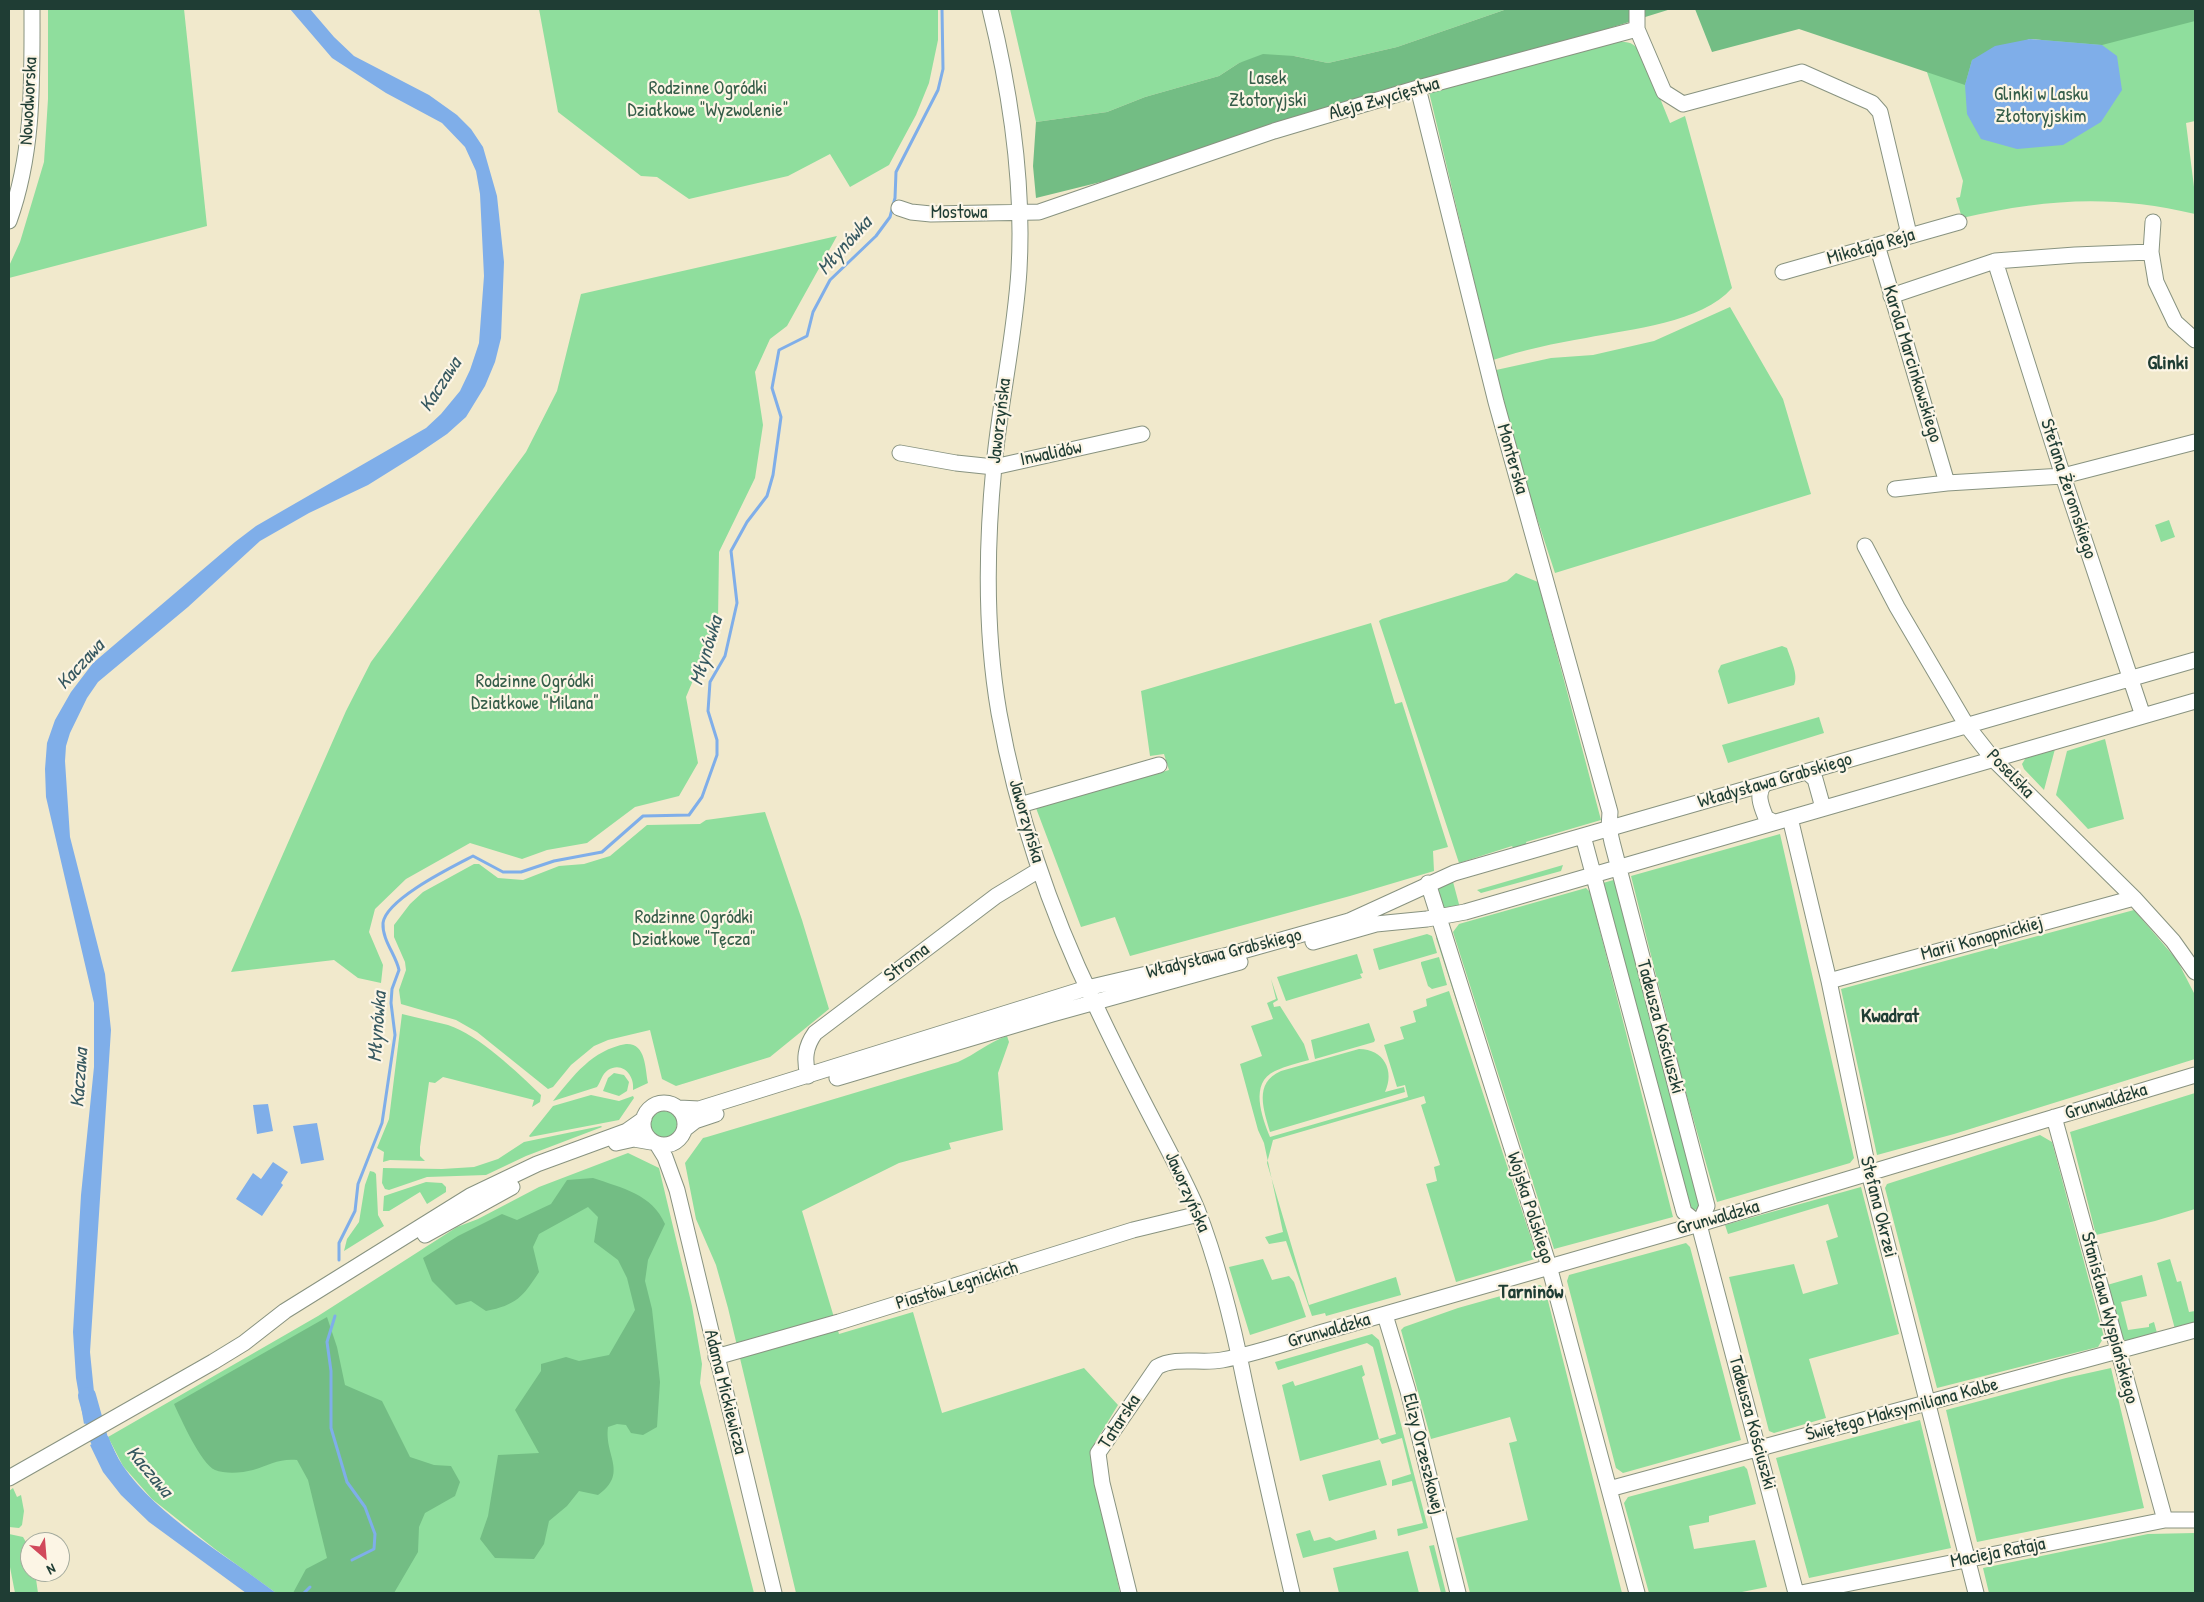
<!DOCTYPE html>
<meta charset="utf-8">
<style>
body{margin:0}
#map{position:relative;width:2204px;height:1602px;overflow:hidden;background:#f1e9cc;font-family:"Patrick Hand",sans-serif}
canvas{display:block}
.frame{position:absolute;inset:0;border:10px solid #1f3d34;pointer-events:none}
.north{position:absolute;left:20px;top:1532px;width:50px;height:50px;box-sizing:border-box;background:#fcf5e5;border:1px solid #a4ab9e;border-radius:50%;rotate:153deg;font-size:14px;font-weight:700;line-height:20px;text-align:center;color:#1f3d34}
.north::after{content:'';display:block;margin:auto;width:18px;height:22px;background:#d1495b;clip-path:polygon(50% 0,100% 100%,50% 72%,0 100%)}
</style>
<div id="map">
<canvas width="2204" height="1602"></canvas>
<div class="frame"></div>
<div class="north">N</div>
</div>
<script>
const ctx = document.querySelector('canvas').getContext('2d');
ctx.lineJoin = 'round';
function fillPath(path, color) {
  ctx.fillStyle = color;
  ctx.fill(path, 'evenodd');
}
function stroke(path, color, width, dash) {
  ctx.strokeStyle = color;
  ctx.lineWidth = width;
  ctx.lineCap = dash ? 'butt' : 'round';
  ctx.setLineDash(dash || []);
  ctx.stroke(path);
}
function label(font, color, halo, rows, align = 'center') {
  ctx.font = font + ' "Patrick Hand",sans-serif';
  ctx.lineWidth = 4.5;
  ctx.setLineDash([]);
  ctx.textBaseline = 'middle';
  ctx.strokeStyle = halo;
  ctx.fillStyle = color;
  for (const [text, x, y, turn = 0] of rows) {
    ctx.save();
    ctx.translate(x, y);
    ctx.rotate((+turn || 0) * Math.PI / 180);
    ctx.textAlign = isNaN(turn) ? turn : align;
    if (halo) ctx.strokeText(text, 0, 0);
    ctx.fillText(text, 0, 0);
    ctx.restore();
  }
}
const green = new Path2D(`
 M 48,9 L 184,9 L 207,226 L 9,278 L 9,266 L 20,242 L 44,162 L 48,99 Z
 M 539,9 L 938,9 L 938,40 L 929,83 L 916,115 L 889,165 L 850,187 L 830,154 L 788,176 L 689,199 L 657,177 L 641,176 L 558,112 Z
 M 1010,9 L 1507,9 L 1397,47 L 1328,63 L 1294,56 L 1239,63 L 1219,76 L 1145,97 L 1107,112 L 1036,122 Z
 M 2195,9 L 2195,121 L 2186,123 L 2195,195 L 2195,214 C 2111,194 2045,199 1962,218 L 1956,198 L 1960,197 L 1963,181 L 1924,63 Z
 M 1615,42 C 1631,41 1634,43 1643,56 L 1670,123 L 1685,116 L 1732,288 C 1702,323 1630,329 1586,338 C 1555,343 1523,350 1493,360 L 1429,92 Z
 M 837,236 L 787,326 L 770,339 L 755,372 L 763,425 L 755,478 L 719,552 L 718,621 L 686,697 L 698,763 L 679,796 L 635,807 L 587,843 L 547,850 L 522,859 L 470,843 L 406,879 L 375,909 L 369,932 L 383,965 L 381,983 L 358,978 L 334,960 L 231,972 L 346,711 L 371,662 L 526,452 L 557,391 L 581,294 Z
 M 1730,307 L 1783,399 L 1811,494 L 1555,573 L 1512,442 L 1496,370 L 1551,358 L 1593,355 L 1654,341 Z
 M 2169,520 L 2175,537 L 2161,542 L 2155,525 Z
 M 1516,573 L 1538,582 L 1601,820 L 1526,842 L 1527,845 L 1514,849 L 1512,846 L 1459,863 L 1379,621 L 1382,619 L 1507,581 Z
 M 1371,623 L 1395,704 L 1402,702 L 1448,847 L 1433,851 L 1434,871 L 1350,896 L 1130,956 L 1115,917 L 1081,927 L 1036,808 L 1169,770 L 1164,754 L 1150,756 L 1141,691 Z
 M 1782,646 L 1787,648 C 1790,658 1799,675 1794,685 L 1728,704 L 1718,671 L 1721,665 Z
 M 1819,717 L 1824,733 L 1728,763 L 1722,745 Z
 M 2105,739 L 2124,819 L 2088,829 L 2056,795 L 2067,751 Z
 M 2055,749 L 2044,790 L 2024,769 L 2022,764 L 2027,756 Z
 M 765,812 L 802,920 L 829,1009 L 770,1057 L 676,1086 L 662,1079 L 650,1030 L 608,1040 L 594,1046 L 571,1065 L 553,1087 L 548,1089 L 477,1032 L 456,1020 L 401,1004 L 399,990 L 406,970 L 405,962 L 394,937 L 394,925 L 410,904 L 423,892 L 474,864 L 479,864 L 498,878 L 523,880 L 559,866 L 584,864 L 610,856 L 647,825 L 700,824 L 706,820 Z
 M 1780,834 L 1854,1158 L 1850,1163 L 1717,1202 L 1684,1086 L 1631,876 Z
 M 1563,865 L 1561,871 L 1481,893 L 1477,890 Z
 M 1452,878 L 1460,908 L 1445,909 C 1440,905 1437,893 1438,886 Z
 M 1617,879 L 1704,1208 L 1688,1211 L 1603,883 Z
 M 1586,888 L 1590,892 L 1673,1217 L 1554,1249 L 1453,932 L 1459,924 Z
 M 2134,910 L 2177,960 L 2195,995 L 2195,1059 L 1954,1134 L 1877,1155 L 1841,989 Z
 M 1427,934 L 1432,936 L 1437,953 L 1379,970 L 1373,949 Z
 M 1438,936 L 1538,1253 L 1436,938 Z
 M 1357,954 L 1363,973 L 1360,974 L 1362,978 L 1286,1001 L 1277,977 Z
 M 1439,957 L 1447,985 L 1432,989 L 1428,986 L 1421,964 L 1421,962 Z
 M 1271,979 L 1278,1000 L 1273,1003 L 1274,1007 L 1280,1006 L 1304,1044 L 1309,1060 C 1298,1063 1286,1066 1275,1071 C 1249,1083 1262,1117 1270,1137 L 1408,1097 L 1405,1085 L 1397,1087 L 1384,1045 L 1404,1039 L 1400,1027 L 1416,1022 L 1413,1011 L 1427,1006 L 1426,999 L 1449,991 L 1536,1253 L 1535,1259 L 1456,1282 L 1426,1184 L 1437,1181 L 1434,1167 L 1440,1165 L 1421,1105 L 1426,1103 L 1424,1096 L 1273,1140 L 1267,1163 L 1309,1305 L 1396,1277 L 1401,1295 L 1326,1316 L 1325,1313 L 1312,1316 L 1286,1241 L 1269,1244 L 1265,1237 L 1283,1232 L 1264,1143 L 1258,1130 L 1240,1064 L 1262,1056 L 1251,1026 L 1273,1019 L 1267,1003 L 1276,999 Z
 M 402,1014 C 417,1018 433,1021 448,1025 C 479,1035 517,1072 541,1095 L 540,1102 L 532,1107 L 534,1100 L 443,1077 L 435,1083 L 429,1082 L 420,1147 L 420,1156 L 425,1161 L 390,1160 L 383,1162 L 384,1152 L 377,1148 L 389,1119 Z
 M 1369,1023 L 1375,1040 L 1374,1042 L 1315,1059 L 1311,1040 Z
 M 1007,1036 L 1009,1042 L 998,1073 L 1003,1130 L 949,1143 L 951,1149 L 899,1163 L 802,1211 L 839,1334 L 913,1312 L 942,1413 L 1084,1368 L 1118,1405 L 1090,1451 L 1120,1593 L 796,1593 L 728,1308 L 716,1265 L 696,1219 L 685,1163 L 703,1138 L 707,1137 L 958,1062 C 976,1054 989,1042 1007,1036 Z
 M 626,1044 C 646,1043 645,1068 648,1083 L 633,1090 C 635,1076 623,1061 608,1070 C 602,1074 601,1081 597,1087 L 553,1101 C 573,1076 592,1050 626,1044 Z
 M 1359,1049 C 1384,1049 1395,1071 1385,1092 L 1404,1087 L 1405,1092 L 1270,1132 C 1264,1110 1253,1083 1281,1071 Z
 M 614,1073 L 624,1075 L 629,1082 L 627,1091 L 619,1096 L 603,1091 L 608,1078 Z
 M 2195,1093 L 2195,1209 L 2155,1221 L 2096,1235 L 2070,1132 Z
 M 591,1095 L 619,1101 L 633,1096 L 634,1098 L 619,1120 L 530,1137 L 529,1136 L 553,1106 Z
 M 661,1110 L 668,1112 L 672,1111 L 675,1118 L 679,1120 L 676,1127 L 678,1132 L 670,1136 L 667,1140 L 663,1137 L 654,1137 L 654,1133 L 648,1127 L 651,1123 L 651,1115 L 655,1115 Z
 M 601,1126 L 602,1127 L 526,1156 L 486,1175 L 427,1177 L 389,1190 L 385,1189 L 382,1183 L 383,1168 L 442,1169 L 474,1167 L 498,1159 L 524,1142 Z
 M 2040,1135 L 2052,1142 L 2104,1337 L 2098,1347 L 1937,1388 L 1885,1188 L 1887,1184 Z
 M 628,1153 L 659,1168 L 692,1306 L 702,1364 L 700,1383 L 754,1593 L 276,1593 L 215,1549 L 152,1499 L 123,1466 L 108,1437 L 318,1316 L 457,1227 L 478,1219 L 539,1187 Z
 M 370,1171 L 374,1172 L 376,1174 L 378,1215 L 384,1226 L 344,1251 L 347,1239 L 359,1222 L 365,1185 Z
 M 426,1182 L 442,1183 L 446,1187 L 446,1192 L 427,1204 L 420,1192 L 389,1211 L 383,1211 L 384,1196 Z
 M 1861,1187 L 1899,1334 L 1809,1359 L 1826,1418 L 1774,1433 L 1769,1431 L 1729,1277 L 1794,1264 L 1803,1294 L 1838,1284 L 1826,1241 L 1838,1237 L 1828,1204 L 1728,1234 L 1725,1225 Z
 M 1686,1243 L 1690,1247 L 1741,1440 L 1623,1473 L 1616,1468 L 1567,1281 L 1569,1275 Z
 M 1263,1259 L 1272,1280 L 1289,1276 L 1294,1282 L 1306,1317 L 1250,1335 L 1229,1267 Z
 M 2170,1259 L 2177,1282 L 2181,1281 L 2189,1312 L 2195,1311 L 2195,1323 L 2175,1329 L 2157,1263 Z
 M 2142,1275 L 2147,1296 L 2121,1302 L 2128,1330 L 2149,1327 L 2149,1324 L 2154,1322 L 2157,1333 L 2123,1343 L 2107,1285 Z
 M 1540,1285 L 1545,1289 L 1622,1593 L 1470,1593 L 1456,1538 L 1528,1520 L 1509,1443 L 1517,1441 L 1510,1417 L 1431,1439 L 1401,1330 L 1404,1327 L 1458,1308 Z
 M 1372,1334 L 1379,1340 L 1428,1528 L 1398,1536 L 1397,1529 L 1423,1523 L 1412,1481 L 1392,1486 L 1392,1480 L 1411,1474 L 1402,1438 L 1382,1444 L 1379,1439 L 1300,1461 L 1282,1385 L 1293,1381 L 1295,1386 L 1362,1365 L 1365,1375 L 1362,1377 L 1379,1439 L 1396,1434 L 1373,1347 L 1367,1343 L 1278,1370 L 1275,1362 Z
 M 2111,1368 L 2144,1508 L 1977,1542 L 1946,1410 L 2066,1378 Z
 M 1920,1420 L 1951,1548 L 1809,1578 L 1776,1458 Z
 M 1380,1460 L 1387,1485 L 1329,1501 L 1322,1475 Z
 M 1744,1466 L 1747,1469 L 1756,1504 L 1709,1516 L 1709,1522 L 1689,1526 L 1694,1549 L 1755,1540 L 1767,1587 L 1737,1593 L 1649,1593 L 1624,1503 L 1628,1497 Z
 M 13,1488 L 17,1497 L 21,1495 L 24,1511 L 22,1525 L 19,1528 L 9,1527 L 9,1491 Z
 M 1310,1530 L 1314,1541 L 1330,1537 L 1336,1541 L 1375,1530 L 1377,1539 L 1303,1558 L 1296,1534 Z
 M 2195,1533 L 2195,1593 L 1989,1593 L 1983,1568 L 2148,1534 Z
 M 9,1534 L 23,1537 L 30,1549 L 30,1572 L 35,1572 L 38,1593 L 15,1593 L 9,1562 Z
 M 1434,1545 L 1446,1593 L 1441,1593 L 1429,1546 Z
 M 1408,1551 L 1419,1593 L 1339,1593 L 1333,1568 Z`);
const forest = new Path2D(`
 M 1507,9 L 1671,9 L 1555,45 L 1414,81 L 1220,143 L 1129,175 L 1036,198 L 1033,166 L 1036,122 L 1107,112 L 1145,97 L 1219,76 L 1239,63 L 1263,54 L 1294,56 L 1328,63 L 1397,47 Z
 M 1695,9 L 2195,9 L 2195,21 L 2102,45 L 2030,39 L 1972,60 L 1965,85 L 1799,29 L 1712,52 Z
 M 593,1178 C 622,1188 652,1194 665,1224 L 648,1260 L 645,1281 L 652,1309 L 660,1382 L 657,1427 L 643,1435 L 631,1433 L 626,1425 L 617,1424 L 608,1427 C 604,1456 629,1473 598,1495 L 579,1491 L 567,1506 L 549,1521 L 544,1544 L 534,1559 L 495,1558 L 480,1539 L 488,1516 L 498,1455 L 539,1453 L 515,1410 L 541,1371 L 541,1364 L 566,1357 L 579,1361 L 609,1355 L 635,1310 L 627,1278 L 618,1260 L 594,1242 L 598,1217 L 588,1207 L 539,1234 L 533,1247 L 539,1272 C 523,1297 516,1305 486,1311 L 471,1301 L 456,1305 L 432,1281 L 423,1258 L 458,1236 L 502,1214 L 517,1220 L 551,1204 L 567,1180 Z
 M 327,1317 L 337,1347 L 345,1385 L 382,1401 L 410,1457 L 434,1465 L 451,1466 L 460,1482 L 455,1496 L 425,1513 L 419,1527 L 418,1552 L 394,1593 L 293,1593 L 306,1569 L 327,1558 L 308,1480 L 297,1460 C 281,1458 268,1465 253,1470 C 242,1473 225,1474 215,1470 C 201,1464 181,1419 174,1404 Z`);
const water = new Path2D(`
 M 290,9 L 310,9 L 334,37 L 354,56 L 429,95 L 457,115 L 471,129 L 483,147 L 497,196 L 504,262 L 501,338 L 495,362 L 485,386 L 466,417 L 447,434 L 416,455 L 368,485 L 309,513 L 260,541 L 188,607 L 98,682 L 87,698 L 70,733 L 66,746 L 65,761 L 70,837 L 105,974 L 111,1030 L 90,1352 L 94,1392 L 99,1415 L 84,1424 L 76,1378 L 73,1332 L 81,1195 L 94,1067 L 94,1003 L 46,797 L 45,769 L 47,743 L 55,720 L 71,692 L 93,663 L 235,542 L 256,526 L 426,428 L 441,414 L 460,391 L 470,370 L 479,343 L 484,276 L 480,194 L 476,171 L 465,147 L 442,123 L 386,93 L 332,58 Z
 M 2030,39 L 2102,45 L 2117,56 L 2122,90 L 2101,122 L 2063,145 L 2017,149 L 1981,139 L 1967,114 L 1965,85 L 1972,60 L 1995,46 Z
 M 268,1104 L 273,1131 L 257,1134 L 253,1105 Z
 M 317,1123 L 324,1160 L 301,1164 L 293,1126 Z
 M 273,1162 L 288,1172 L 281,1183 L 283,1185 L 262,1216 L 236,1199 L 253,1173 L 261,1179 Z
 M 108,1436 C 112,1446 117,1457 123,1466 C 156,1515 229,1557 276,1593 L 246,1593 L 149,1522 L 121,1495 L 103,1472 L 90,1445 Z`);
const stream = new Path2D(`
 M 339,1260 L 339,1243 L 355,1211 L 358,1184 L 382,1123 L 395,1035 L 391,1003 L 392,989 L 399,970 C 396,955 382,940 383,923 C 386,899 452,867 473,856 L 503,872 L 521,872 L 554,861 L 602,852 L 643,816 L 689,815 L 702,797 L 717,755 L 717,740 L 708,711 L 710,682 L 725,656 L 737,603 L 731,551 L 747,522 L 767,496 L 773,475 L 781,417 L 772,388 L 779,350 L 807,336 L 813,312 L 830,280 L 876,236 L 890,217 L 895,198 L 896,172 L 938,90 L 943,69 L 942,9
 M 335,1316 L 327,1342 L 331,1371 L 331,1428 L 347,1482 L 365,1507 L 375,1534 L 374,1549 L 352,1560
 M 304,1593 L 310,1587`);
const river = new Path2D(`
 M 87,1396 L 99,1439 L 109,1461`);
const minor = new Path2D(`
 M 990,9 C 1011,95 1024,182 1019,270 C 1015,336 1000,401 994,466 C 986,548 985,632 999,713 C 1017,813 1050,911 1094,1002 C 1114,1045 1135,1086 1157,1128 C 1171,1155 1185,1181 1197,1209 C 1219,1266 1233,1324 1245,1384 C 1260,1454 1276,1523 1292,1593
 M 1637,9 L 1637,29 L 1664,92 L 1683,104 L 1802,72 L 1872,103 L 1880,112 L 1908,230 L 1901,239
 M 1418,88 L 1496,402 L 1610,812 L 1609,828 L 1612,842 L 1707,1206 L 1699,1224
 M 899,208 L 911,212 L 931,214 L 1039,212 L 1274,131 L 1418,88 L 1637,29
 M 9,221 C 34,152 32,81 32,9
 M 2153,222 L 2151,252 L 2156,282 L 2175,322 L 2195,340
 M 1877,245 L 1947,483
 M 1995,261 L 2063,476 L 2143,716
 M 1783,272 L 1959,222
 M 1891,296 L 1995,261 L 2075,255 L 2151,252
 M 900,453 L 956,463 L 994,467 L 1142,434
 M 1895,489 L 1947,483 L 2063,476 L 2195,442
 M 1865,546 L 1897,607 L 1967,726 L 1993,759 L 2134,898 L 2173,941 L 2195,972
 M 1807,772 L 1815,779 L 1822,804 L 1818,810
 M 1765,784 C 1755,793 1762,808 1766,818 L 1774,822
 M 1020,805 L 1159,765
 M 1790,818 L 1829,981 L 1869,1173 L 1976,1593
 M 1583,836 L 1684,1212 L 1699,1224 L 1702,1236 L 1796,1593
 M 1428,883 L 1549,1266 L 1637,1593
 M 1313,942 L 1376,924 L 1427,919 L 1465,912 L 2195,701
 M 1829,981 L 2134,898
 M 808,1076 C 804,1059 805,1047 815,1033 L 996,896 L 1039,870
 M 837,1078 L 1052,1014 L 1240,962
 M643 1124a21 21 0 1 1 42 0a21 21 0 1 1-42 0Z
 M 679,1108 L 699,1109 L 1087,988 L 1228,955 L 1349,921 L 1454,873 L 2195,660
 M 2054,1117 L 2165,1520
 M 686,1128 L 695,1121 L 716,1114
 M 616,1143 L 634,1139 L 651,1142
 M 657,1144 L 665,1157 L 677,1190 L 774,1593
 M 425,1235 L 512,1187
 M 1385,1315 L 1408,1391 L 1458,1593
 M 716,1357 L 839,1322 L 1133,1230 L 1199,1214
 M 9,1478 L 213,1362 L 244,1343 L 285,1311 L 470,1196 L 537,1164 L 627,1131 L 644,1119
 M 1609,1489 L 2195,1330
 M 1129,1593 L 1102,1483 L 1098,1453 L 1157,1367 C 1176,1356 1200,1364 1222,1360 C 1254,1354 1284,1344 1316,1334 L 1699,1224 L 2195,1075
 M 1801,1593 L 2165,1520 L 2195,1520`);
const parkNames = [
 ["Lasek",1268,79],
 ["Złotoryjski",1268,101],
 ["Rodzinne Ogródki",708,89],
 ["Działkowe \"Wyzwolenie\"",708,111],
 ["Glinki w Lasku",2041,95],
 ["Złotoryjskim",2041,117],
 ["Rodzinne Ogródki",535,682],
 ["Działkowe \"Milana\"",535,704],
 ["Rodzinne Ogródki",694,918],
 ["Działkowe \"Tęcza\"",694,940]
];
const streetNames = [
 ["Aleja Zwycięstwa",1384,99,-16],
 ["Nowodworska",29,101,-87],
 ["Mostowa",959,213],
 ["Mikołaja Reja",1871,247,-16],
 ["Karola Marcinkowskiego",1912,364,73],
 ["Jaworzyńska",1000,421,-83],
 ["Inwalidów",1051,454,-12],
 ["Monterska",1512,459,74],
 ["Stefana Żeromskiego",2068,489,72],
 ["Poselska",2010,774,46],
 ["Władysława Grabskiego",1775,781,-16],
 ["Jaworzyńska",1026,821,74],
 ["Marii Konopnickiej",1982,939,-15],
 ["Władysława Grabskiego",1224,954,-14],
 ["Stroma",907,963,-37],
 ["Tadeusza Kościuszki",1660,1027,75],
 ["Grunwaldzka",2106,1102,-17],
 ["Jaworzyńska",1187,1192,66],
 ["Stefana Okrzei",1878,1207,76],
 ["Wojska Polskiego",1530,1208,72],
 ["Grunwaldzka",1718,1218,-16],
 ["Piastów Legnickich",957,1286,-17],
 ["Stanisława Wyspiańskiego",2109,1318,75],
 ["Grunwaldzka",1329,1331,-16],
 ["Adama Mickiewicza",725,1392,76],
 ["Świętego Maksymiliana Kolbe",1902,1410,-15],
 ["Tatarska",1120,1422,-57],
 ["Tadeusza Kościuszki",1752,1423,75],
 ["Elizy Orzeszkowej",1423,1454,76],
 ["Macieja Rataja",1998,1553,-11]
];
const waterNames = [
 ["Młynówka",845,246,-48],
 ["Kaczawa",441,385,-57],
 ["Młynówka",707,651,-73],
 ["Kaczawa",81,665,-47],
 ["Młynówka",378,1027,-86],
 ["Kaczawa",80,1078,-86],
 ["Kaczawa",149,1472,50]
];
const neighbourhoodNames = [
 ["Glinki",2168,364],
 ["Kwadrat",1890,1017],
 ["Tarninów",1531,1293]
];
fillPath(green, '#8fde9d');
fillPath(forest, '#73bd84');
fillPath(water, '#7faee9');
stroke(stream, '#7faee9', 3);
stroke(river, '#7faee9', 18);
stroke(minor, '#889380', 17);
stroke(minor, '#fff', 15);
label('19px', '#355d49', '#fcf5e5', parkNames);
label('19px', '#1f3d34', '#fcf5e5', streetNames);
label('italic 20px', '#375961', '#fcf5e5', waterNames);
label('bold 20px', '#1f3d34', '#fcf5e5', neighbourhoodNames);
</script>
